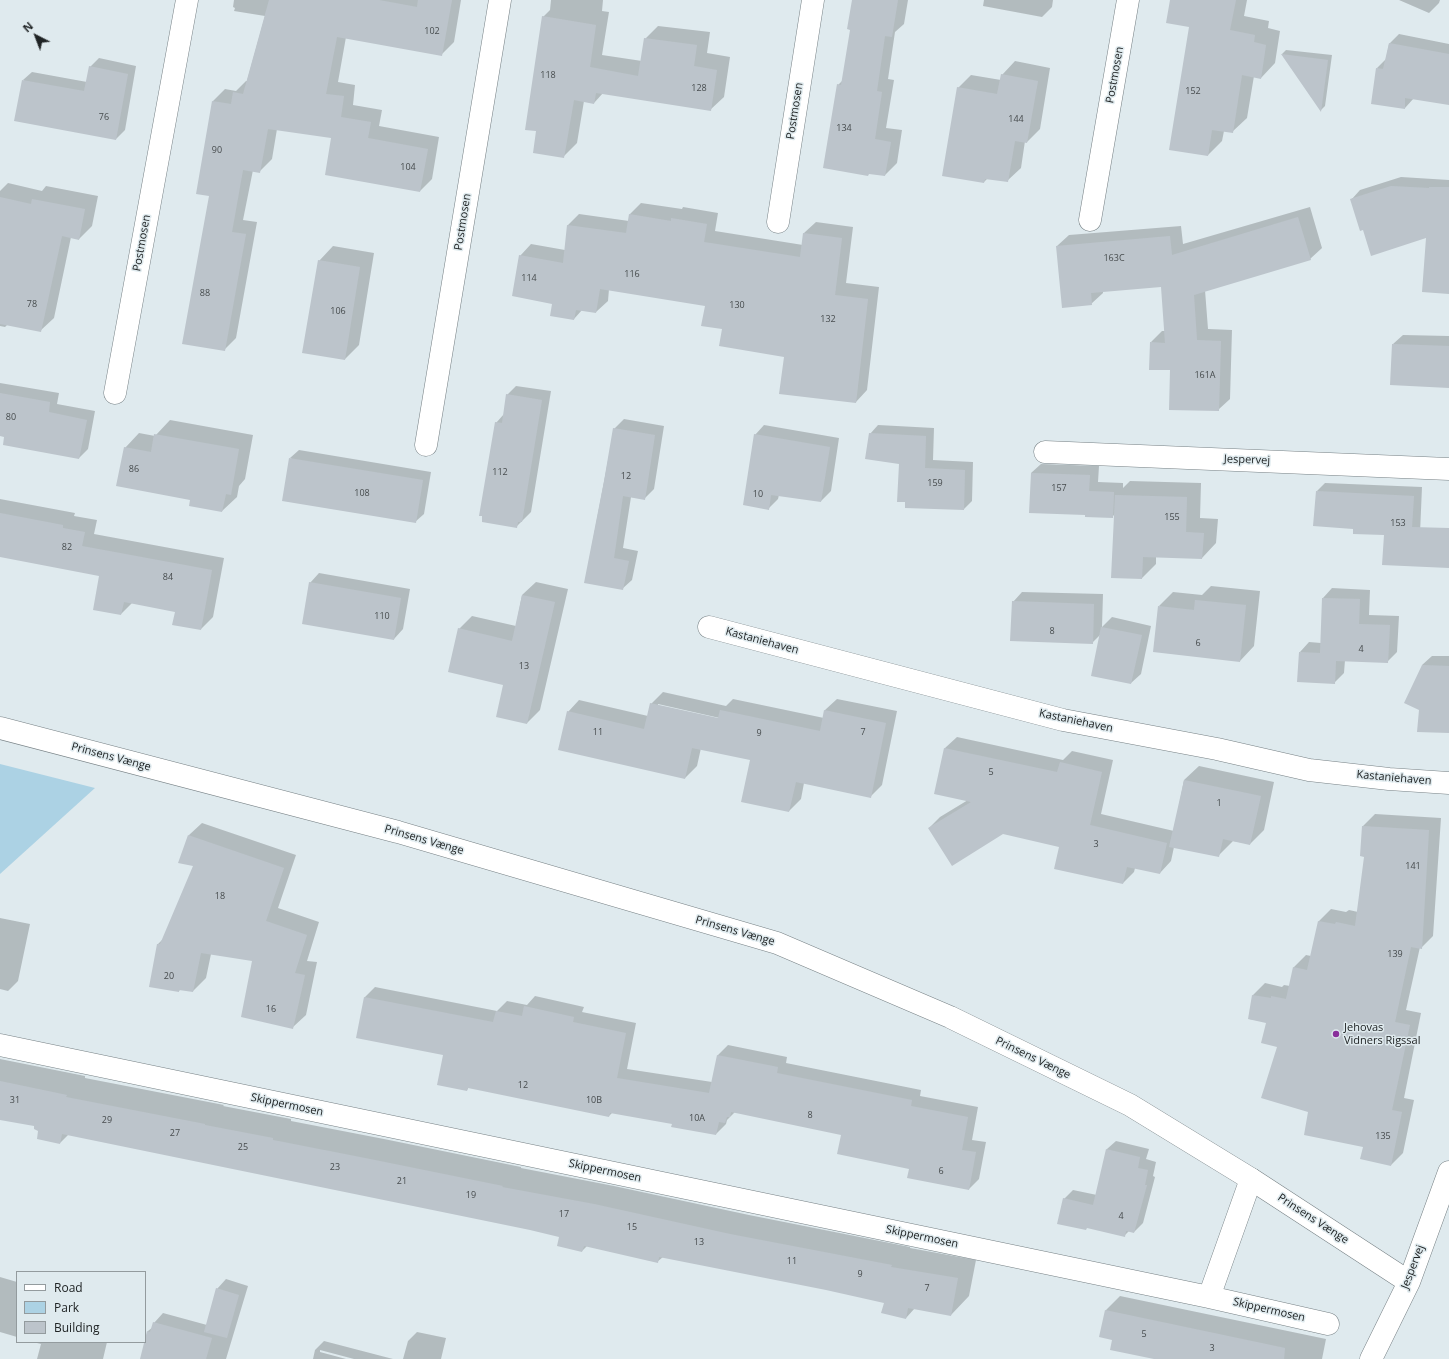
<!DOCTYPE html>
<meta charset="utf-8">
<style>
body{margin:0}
#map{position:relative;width:1449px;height:1359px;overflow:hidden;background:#dfeaee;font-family:"Open Sans",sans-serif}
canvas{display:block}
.legend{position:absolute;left:16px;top:1271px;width:130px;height:72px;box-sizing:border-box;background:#dfeaee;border:1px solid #939b9e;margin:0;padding:5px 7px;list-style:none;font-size:12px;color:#202425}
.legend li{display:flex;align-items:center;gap:8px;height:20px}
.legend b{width:20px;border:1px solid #939b9e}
.north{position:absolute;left:16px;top:16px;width:40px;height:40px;-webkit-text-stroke:3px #dfeaee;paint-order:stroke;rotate:318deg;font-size:11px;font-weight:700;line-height:16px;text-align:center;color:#202425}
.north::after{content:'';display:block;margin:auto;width:14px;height:18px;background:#202425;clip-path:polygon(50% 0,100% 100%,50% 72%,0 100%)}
</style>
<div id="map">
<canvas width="1449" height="1359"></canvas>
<ul class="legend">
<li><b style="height:5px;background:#fff"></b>Road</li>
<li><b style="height:11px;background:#acd2e4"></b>Park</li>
<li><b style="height:11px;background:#bcc4cb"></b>Building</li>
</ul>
<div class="north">N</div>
</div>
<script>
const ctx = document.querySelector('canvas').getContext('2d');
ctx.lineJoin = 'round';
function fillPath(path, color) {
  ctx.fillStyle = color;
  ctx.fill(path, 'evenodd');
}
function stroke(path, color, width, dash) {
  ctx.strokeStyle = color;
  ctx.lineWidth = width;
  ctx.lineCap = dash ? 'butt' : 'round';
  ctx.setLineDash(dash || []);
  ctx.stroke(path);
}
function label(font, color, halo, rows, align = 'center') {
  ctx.font = font + ' "Open Sans",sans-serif';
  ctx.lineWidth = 3;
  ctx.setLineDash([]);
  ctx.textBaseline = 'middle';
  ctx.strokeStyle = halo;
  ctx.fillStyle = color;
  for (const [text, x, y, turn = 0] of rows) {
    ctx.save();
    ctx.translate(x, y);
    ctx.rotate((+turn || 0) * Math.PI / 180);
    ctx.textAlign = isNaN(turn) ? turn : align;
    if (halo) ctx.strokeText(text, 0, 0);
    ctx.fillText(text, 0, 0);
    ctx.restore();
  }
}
const green = new Path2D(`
 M 0,764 L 95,788 L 0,874 Z`);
const shadow = new Path2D(`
 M 234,0 L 461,0 L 454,42 L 442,54 L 346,37 L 338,82 L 355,85 L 353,105 L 382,110 L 379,126 L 439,137 L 432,179 L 420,191 L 332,137 L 277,129 L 272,159 L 260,171 L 253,170 L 243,220 L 257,222 L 236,338 L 224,350 L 210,195 L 213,101 L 225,89 L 236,91 L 246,81 L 247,81 L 265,16 L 234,11 L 235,8 L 233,7 Z
 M 551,0 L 603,0 L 602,11 L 609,12 L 602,55 L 642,61 L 645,39 L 658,26 L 710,32 L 707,53 L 730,57 L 724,97 L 710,110 L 603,93 L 594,103 L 584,101 L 577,143 L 564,156 L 537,130 L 543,17 L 550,10 Z
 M 853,0 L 908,0 L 904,24 L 895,32 L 888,79 L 894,80 L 886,128 L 902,130 L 897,163 L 885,175 L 838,85 L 843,80 L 851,29 Z
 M 984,0 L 1053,0 L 1052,7 L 1042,17 L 983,6 Z
 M 1171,0 L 1247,0 L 1244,16 L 1269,21 L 1268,28 L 1280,31 L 1275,63 L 1261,78 L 1254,76 L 1247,118 L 1232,132 L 1224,131 L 1222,141 L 1208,155 L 1191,26 Z
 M 1399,0 L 1440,0 L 1439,3 L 1429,13 Z
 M 1399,34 L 1449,44 L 1449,104 L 1414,98 L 1405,108 L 1377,68 L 1386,59 L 1389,44 Z
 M 1286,50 L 1332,55 L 1325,106 L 1321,110 L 1282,54 Z
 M 99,58 L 136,66 L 125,130 L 116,139 L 23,80 L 32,72 L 87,82 L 90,67 Z
 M 1015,61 L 1050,68 L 1040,129 L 1027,142 L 1025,141 L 1021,168 L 1007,181 L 988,178 L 984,182 L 958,88 L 971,75 L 1001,80 L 1002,75 Z
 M 1401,177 L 1449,180 L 1449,293 L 1427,237 L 1364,229 L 1351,200 L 1360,190 Z
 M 8,183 L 42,191 L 46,186 L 98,196 L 92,226 L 79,239 L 71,237 L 54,318 L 40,331 L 8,324 L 5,327 L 0,326 L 0,191 Z
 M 641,203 L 682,209 L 683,207 L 718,213 L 715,231 L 803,245 L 804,233 L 816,222 L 853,227 L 846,283 L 879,287 L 867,390 L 856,402 L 785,356 L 723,329 L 706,305 L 609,289 L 608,301 L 596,312 L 582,310 L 574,319 L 553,303 L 520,256 L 531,244 L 565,250 L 568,225 L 579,214 L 629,221 L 630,214 Z
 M 1310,207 L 1322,248 L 1310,259 L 1205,290 L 1208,329 L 1232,330 L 1230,399 L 1218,410 L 1172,369 L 1151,342 L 1162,331 L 1165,331 L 1162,286 L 1103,291 L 1103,293 L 1091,304 L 1057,246 L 1069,235 L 1181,226 L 1183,244 Z
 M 333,246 L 374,253 L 359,345 L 345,359 L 319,261 Z
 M 1403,335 L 1449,336 L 1449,387 L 1393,344 Z
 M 0,383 L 59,393 L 57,404 L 95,411 L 88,449 L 79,458 L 0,435 Z
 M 516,386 L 551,391 L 531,512 L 516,527 L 496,423 L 504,414 L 507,395 Z
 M 624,419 L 664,426 L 654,489 L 644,499 L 631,497 L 623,548 L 638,551 L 632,580 L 622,589 L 585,582 L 614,429 Z
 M 170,420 L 253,435 L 245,479 L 239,486 L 237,497 L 222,511 L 191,500 L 125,448 L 139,433 L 155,436 Z
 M 764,425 L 839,438 L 831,491 L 821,501 L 779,495 L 778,499 L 768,509 L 755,435 Z
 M 878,425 L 934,428 L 933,460 L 973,462 L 972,501 L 964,509 L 900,463 L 870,434 Z
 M 299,450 L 431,472 L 424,514 L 415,522 L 290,458 Z
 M 1041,464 L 1099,466 L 1098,482 L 1123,483 L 1123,488 L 1130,481 L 1201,483 L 1200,518 L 1218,519 L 1216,543 L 1202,558 L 1156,556 L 1156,564 L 1142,578 L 1115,514 L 1112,517 L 1086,514 L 1031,473 Z
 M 1325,483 L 1422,487 L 1419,557 L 1385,534 L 1355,528 L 1317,491 Z
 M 0,499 L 75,513 L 74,516 L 97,520 L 94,534 L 224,558 L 213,617 L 201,629 L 176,611 L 132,603 L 121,614 L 100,575 L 0,556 Z
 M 319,573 L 410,589 L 403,629 L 394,639 L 310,583 Z
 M 536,582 L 568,589 L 540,710 L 527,723 L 504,684 L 459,629 L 472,616 L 516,626 L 522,595 Z
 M 1211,586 L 1260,591 L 1254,646 L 1240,661 L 1159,606 L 1173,592 L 1202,595 Z
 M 1332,588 L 1370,590 L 1369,615 L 1399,616 L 1397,652 L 1387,662 L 1345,660 L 1344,673 L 1334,683 L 1300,652 L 1309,642 L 1321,643 L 1323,598 Z
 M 1022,592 L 1103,594 L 1102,627 L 1112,617 L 1151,626 L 1141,674 L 1131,683 L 1100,635 L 1092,643 L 1013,602 Z
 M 1432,656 L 1449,656 L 1449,732 L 1422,665 Z
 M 663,692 L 726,706 L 733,699 L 824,718 L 825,710 L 837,699 L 897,711 L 882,785 L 870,797 L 804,783 L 801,799 L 789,811 L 751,759 L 701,748 L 697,766 L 685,778 L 568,712 L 579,700 L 648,716 L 651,704 ZM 658,704 L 724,719 L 723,721 L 658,706 Z
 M 957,737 L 1063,760 L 1072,751 L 1113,760 L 1101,814 L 1174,831 L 1184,780 L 1199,766 L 1274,782 L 1264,830 L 1250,844 L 1233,841 L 1218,856 L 1174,847 L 1171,861 L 1160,873 L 1135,868 L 1134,872 L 1123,883 L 1060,846 L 1003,833 L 929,828 L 940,817 L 968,800 L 935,793 L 945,748 Z
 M 1375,814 L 1441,818 L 1433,936 L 1421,948 L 1420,947 L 1406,1010 L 1421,1013 L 1404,1098 L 1414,1100 L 1403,1153 L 1391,1165 L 1364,1146 L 1309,1111 L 1267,1022 L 1249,1019 L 1253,995 L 1265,983 L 1282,987 L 1284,985 L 1290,986 L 1294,967 L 1306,955 L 1311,956 L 1319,921 L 1331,909 L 1346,912 L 1349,910 L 1358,912 L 1365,856 L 1361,855 L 1363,826 Z
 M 202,823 L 296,855 L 278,908 L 319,922 L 307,961 L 317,962 L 306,1015 L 293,1027 L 253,960 L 211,954 L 206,978 L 193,991 L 181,989 L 179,991 L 158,944 L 163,939 L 194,866 L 189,835 Z
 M 0,918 L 30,924 L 18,981 L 8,991 L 0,989 Z
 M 375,987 L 497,1011 L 507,1001 L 527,1005 L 535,996 L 584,1007 L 582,1012 L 636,1023 L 627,1069 L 712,1082 L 718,1055 L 728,1045 L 787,1057 L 786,1063 L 921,1090 L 920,1096 L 978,1107 L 972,1140 L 986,1142 L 979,1179 L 969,1189 L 910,1168 L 842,1134 L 735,1112 L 727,1120 L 726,1124 L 716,1134 L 672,1126 L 673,1123 L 613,1112 L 609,1116 L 469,1087 L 467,1090 L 444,1054 L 357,1037 L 365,997 Z
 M 0,1059 L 85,1076 L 85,1078 L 224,1105 L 223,1106 L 291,1119 L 291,1121 L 384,1139 L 521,1167 L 521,1168 L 614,1186 L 749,1215 L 910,1247 L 910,1248 L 976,1260 L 969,1296 L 951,1315 L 915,1308 L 906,1318 L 885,1302 L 826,1289 L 663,1257 L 657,1262 L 587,1246 L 582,1251 L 561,1236 L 530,1229 L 69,1134 L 60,1143 L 39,1130 L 35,1125 L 0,1119 Z
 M 1116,1141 L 1149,1149 L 1146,1159 L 1156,1162 L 1153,1176 L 1155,1177 L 1143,1223 L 1134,1232 L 1129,1231 L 1124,1236 L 1064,1199 L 1073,1190 L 1097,1195 L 1107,1149 Z
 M 0,1277 L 17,1282 L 17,1337 L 0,1332 Z
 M 226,1279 L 248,1286 L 226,1359 L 141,1359 L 148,1331 L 153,1327 L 154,1323 L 163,1313 L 207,1325 L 217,1289 Z
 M 1120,1296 L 1326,1339 L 1322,1359 L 1159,1359 L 1113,1339 L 1100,1336 L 1106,1310 Z
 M 417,1332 L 446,1338 L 441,1359 L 403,1359 L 408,1341 Z
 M 324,1341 L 393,1359 L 354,1359 L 320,1350 L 320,1352 L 346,1359 L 313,1359 L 315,1350 Z
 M 33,1342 L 107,1342 L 103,1359 L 37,1359 L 41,1344 Z`);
const building = new Path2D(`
 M 269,0 L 379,0 L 417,7 L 418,0 L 452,0 L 442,56 L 337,37 L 326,94 L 344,96 L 341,117 L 371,122 L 368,138 L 428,149 L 420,192 L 325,175 L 331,138 L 268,129 L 260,173 L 243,170 L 232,232 L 246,234 L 225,351 L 182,344 L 209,196 L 196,194 L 212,101 L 231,104 L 233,92 L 243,94 Z
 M 852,0 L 898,0 L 892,37 L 885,36 L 877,91 L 882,92 L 875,139 L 891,142 L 885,176 L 869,174 L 868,176 L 823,168 L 837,84 L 841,85 L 850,30 L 847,29 Z
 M 1170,0 L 1236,0 L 1230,30 L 1255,35 L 1254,42 L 1266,45 L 1261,79 L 1242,75 L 1233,133 L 1212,130 L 1208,156 L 1169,150 L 1189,27 L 1166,23 Z
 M 542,16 L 596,25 L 590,67 L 638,76 L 644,38 L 697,45 L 694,66 L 717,70 L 711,111 L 596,93 L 594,104 L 574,100 L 564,158 L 533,153 L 536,131 L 525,130 Z
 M 1389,43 L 1449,54 L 1449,105 L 1405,98 L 1405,109 L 1371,104 L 1376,68 L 1383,69 Z
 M 1281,54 L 1328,60 L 1321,112 Z
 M 89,66 L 128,74 L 116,140 L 14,121 L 22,80 L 84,91 Z
 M 1001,74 L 1038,81 L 1027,143 L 1015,141 L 1008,182 L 985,179 L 984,183 L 942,176 L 957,87 L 997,94 Z
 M 1391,186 L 1429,188 L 1429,187 L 1449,187 L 1449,294 L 1422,292 L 1426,238 L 1371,256 L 1363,230 L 1360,231 L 1350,199 Z
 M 0,197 L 31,204 L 32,199 L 85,209 L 79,240 L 62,236 L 41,332 L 0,324 Z
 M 629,214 L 671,221 L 671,218 L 707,224 L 704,242 L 800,257 L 803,233 L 842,238 L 835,295 L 868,299 L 856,403 L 779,394 L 784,357 L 719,346 L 722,329 L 701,326 L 705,306 L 600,289 L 596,313 L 576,310 L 574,320 L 550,316 L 552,304 L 512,296 L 519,255 L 563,263 L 567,225 L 626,233 Z
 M 1298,217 L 1311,260 L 1194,295 L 1197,340 L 1221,341 L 1219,411 L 1169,410 L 1170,370 L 1149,370 L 1150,342 L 1165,343 L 1161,287 L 1091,293 L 1092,305 L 1062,308 L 1056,246 L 1170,236 L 1172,255 Z
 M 318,260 L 360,267 L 345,360 L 302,353 Z
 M 1392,344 L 1449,346 L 1449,388 L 1390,385 Z
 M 0,393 L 50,402 L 49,412 L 87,420 L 79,459 L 3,445 L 4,437 L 0,436 Z
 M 506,394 L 542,400 L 522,522 L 518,522 L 517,528 L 482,522 L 482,516 L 479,516 L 495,422 L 502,423 Z
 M 613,428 L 655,435 L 645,500 L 623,496 L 614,558 L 629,561 L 623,590 L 584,583 L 604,481 Z
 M 869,433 L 926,436 L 925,468 L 965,470 L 964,510 L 905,508 L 905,502 L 897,502 L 899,464 L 865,459 Z
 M 154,434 L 239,449 L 231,495 L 226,494 L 222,512 L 189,506 L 190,500 L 116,486 L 124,447 L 151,452 Z
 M 754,434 L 830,447 L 821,502 L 771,495 L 769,510 L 743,505 Z
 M 289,458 L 423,480 L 416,523 L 282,501 Z
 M 1031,473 L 1090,475 L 1089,491 L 1114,492 L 1113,518 L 1085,517 L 1085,515 L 1029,513 Z
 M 1316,491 L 1414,496 L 1412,527 L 1449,528 L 1449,568 L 1382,565 L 1384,535 L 1353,534 L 1353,529 L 1313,526 Z
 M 1115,495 L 1187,497 L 1186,532 L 1204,533 L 1202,559 L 1143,557 L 1142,579 L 1111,578 Z
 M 0,513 L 63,525 L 63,528 L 85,532 L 82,546 L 212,570 L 201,630 L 172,625 L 175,612 L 124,602 L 121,615 L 93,610 L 99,576 L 0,557 Z
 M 309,582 L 401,598 L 394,640 L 302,624 Z
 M 522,595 L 555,602 L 527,724 L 496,717 L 503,685 L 448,672 L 458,628 L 512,641 Z
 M 1322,598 L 1360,599 L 1359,624 L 1390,625 L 1388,663 L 1336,661 L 1335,684 L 1297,682 L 1299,652 L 1320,653 Z
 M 1195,600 L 1246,605 L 1240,662 L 1153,652 L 1158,606 L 1194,610 Z
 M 1012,601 L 1094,604 L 1093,644 L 1010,641 Z
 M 1101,627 L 1142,635 L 1131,684 L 1091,676 Z
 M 1422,665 L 1449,666 L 1449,733 L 1417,732 L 1419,710 L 1404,703 Z
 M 650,703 L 718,718 L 720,710 L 820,731 L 824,710 L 886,723 L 871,798 L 796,782 L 789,812 L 741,802 L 750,760 L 692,748 L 685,779 L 558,750 L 567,711 L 644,729 Z
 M 944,748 L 1057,772 L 1060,762 L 1102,772 L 1090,825 L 1167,843 L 1160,874 L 1127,867 L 1123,884 L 1054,869 L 1059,847 L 1003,834 L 952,866 L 928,828 L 971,802 L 934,794 Z
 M 1184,780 L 1261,796 L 1250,845 L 1223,839 L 1219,857 L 1169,847 Z
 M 1362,826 L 1429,830 L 1422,949 L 1411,947 L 1395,1022 L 1410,1025 L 1392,1110 L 1402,1112 L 1391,1166 L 1360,1159 L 1363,1147 L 1304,1135 L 1308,1112 L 1261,1098 L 1277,1047 L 1261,1043 L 1266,1023 L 1248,1019 L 1252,995 L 1271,998 L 1271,996 L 1286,999 L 1293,967 L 1307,970 L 1318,921 L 1335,924 L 1336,922 L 1355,926 L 1364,857 L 1360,856 Z
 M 188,835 L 284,868 L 266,921 L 307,935 L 295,973 L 305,975 L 293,1029 L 241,1017 L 252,961 L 201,953 L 193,992 L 179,990 L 179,992 L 149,987 L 157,944 L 160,944 L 193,866 L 178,863 Z
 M 364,997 L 493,1022 L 496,1011 L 522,1016 L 524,1006 L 574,1017 L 573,1022 L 626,1033 L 617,1078 L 709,1093 L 717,1055 L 778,1067 L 777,1073 L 912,1100 L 911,1106 L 968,1117 L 962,1150 L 976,1152 L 969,1190 L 907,1178 L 909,1169 L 837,1154 L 841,1135 L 731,1112 L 730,1117 L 727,1117 L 725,1123 L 719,1122 L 716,1135 L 671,1127 L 672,1124 L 610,1113 L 609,1117 L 468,1088 L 467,1091 L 437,1085 L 443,1055 L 356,1038 Z
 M 0,1081 L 67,1095 L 66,1097 L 205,1124 L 205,1125 L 273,1138 L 273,1140 L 365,1158 L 503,1186 L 502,1187 L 594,1204 L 730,1234 L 892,1265 L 891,1267 L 958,1278 L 951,1316 L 908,1308 L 906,1319 L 881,1313 L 884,1303 L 826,1290 L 659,1257 L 658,1263 L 584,1246 L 582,1252 L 557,1246 L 559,1237 L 530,1230 L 62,1134 L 60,1144 L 37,1139 L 38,1131 L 34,1129 L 34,1126 L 0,1120 Z
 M 1106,1149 L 1140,1157 L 1138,1168 L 1148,1170 L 1145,1185 L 1147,1185 L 1134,1233 L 1126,1231 L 1125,1237 L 1087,1228 L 1086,1230 L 1057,1224 L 1063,1198 L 1093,1205 Z
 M 216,1288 L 239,1295 L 227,1338 L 204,1332 Z
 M 1105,1310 L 1285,1348 L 1284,1359 L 1154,1359 L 1110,1350 L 1112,1340 L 1099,1337 Z
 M 153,1322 L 212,1338 L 206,1359 L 140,1359 L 147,1331 L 150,1332 Z`);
const street = new Path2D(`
 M 1090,220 L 1128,0
 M 778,222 L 813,0
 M 115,393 L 187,0
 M 426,445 L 500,0
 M 1045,452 L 1449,469
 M 709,627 L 1063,720 L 1217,749 L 1309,770 L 1389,779 L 1449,783
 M 0,1045 L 1209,1297 L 1251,1179
 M 1209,1297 L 1328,1324`);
const secondary = new Path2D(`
 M 0,728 L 398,832 L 777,943 L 950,1017 L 1130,1105 L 1251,1179 L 1409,1282
 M 1371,1359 L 1409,1282 L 1449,1172`);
const markers = [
 [1336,1034,4,"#892f9b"]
];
const numberNames = [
 ["102",432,31],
 ["118",548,75],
 ["128",699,88],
 ["152",1193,91],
 ["76",104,117],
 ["144",1016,119],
 ["134",844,128],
 ["90",217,150],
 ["104",408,167],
 ["163C",1114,258],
 ["116",632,274],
 ["114",529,278],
 ["88",205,293],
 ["78",32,304],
 ["130",737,305],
 ["106",338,311],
 ["132",828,319],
 ["161A",1205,375],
 ["80",11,417],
 ["86",134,469],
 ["112",500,472],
 ["12",626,476],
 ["159",935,483],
 ["157",1059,488],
 ["108",362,493],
 ["10",758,494],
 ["155",1172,517],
 ["153",1398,523],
 ["82",67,547],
 ["84",168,577],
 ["110",382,616],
 ["8",1052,631],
 ["6",1198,643],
 ["4",1361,649],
 ["13",524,666],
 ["11",598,732],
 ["7",863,732],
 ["9",759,733],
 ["5",991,772],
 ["1",1219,803],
 ["3",1096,844],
 ["141",1413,866],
 ["18",220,896],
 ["139",1395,954],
 ["20",169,976],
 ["16",271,1009],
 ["12",523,1085],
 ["31",15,1100],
 ["10B",594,1100],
 ["8",810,1115],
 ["10A",697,1118],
 ["29",107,1120],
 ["27",175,1133],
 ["135",1383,1136],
 ["25",243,1147],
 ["23",335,1167],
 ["6",941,1171],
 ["21",402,1181],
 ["19",471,1195],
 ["17",564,1214],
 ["4",1121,1216],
 ["15",632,1227],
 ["13",699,1242],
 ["11",792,1261],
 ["9",860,1274],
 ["7",927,1288],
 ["5",1144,1334],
 ["3",1212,1348]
];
const streetNames = [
 ["Postmosen",1115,75,-80],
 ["Postmosen",795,111,-81],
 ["Postmosen",463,222,-81],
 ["Postmosen",142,243,-80],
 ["Jespervej",1247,460,2],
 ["Kastaniehaven",762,641,15],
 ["Kastaniehaven",1076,721,12],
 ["Prinsens Vænge",111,757,15],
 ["Kastaniehaven",1394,778,5],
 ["Prinsens Vænge",424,840,16],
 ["Prinsens Vænge",735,931,16],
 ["Prinsens Vænge",1033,1058,26],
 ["Skippermosen",287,1105,12],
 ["Skippermosen",605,1171,12],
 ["Prinsens Vænge",1313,1219,33],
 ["Skippermosen",922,1237,12],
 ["Jespervej",1413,1267,-69],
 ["Skippermosen",1269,1310,13]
];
const poiNames = [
 ["Jehovas",1344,1028],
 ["Vidners Rigssal",1344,1041]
];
fillPath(green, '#acd2e4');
fillPath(shadow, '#0003');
fillPath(building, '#bcc4cb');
stroke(street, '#778185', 23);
stroke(secondary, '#778185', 23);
stroke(street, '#fff', 22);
stroke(secondary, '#fff', 22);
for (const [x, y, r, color] of markers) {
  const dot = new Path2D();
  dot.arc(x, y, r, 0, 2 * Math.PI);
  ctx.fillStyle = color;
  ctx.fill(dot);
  stroke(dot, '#dfeaee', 1.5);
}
label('9px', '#474c4e', null, numberNames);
label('11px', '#202425', '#dfeaee', streetNames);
label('11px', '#202425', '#dfeaee', poiNames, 'left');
</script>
